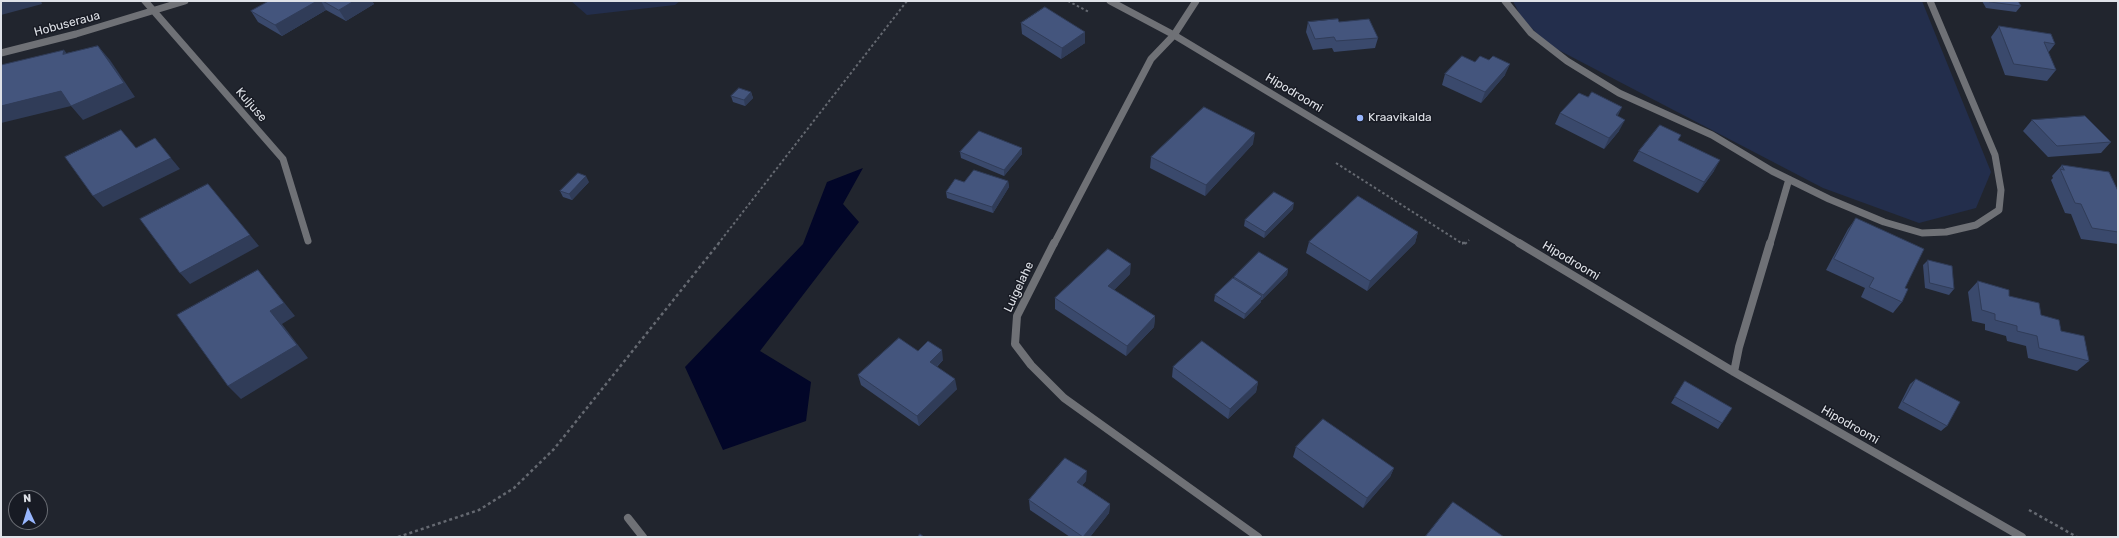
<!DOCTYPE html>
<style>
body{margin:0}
#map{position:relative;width:2119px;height:538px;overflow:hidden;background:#21252e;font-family:Rubik,sans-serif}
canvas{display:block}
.frame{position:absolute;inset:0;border:2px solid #dfe2e8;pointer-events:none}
.north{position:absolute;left:8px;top:490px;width:40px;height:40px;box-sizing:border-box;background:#181b24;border:1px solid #686b72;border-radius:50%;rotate:356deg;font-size:11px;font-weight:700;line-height:16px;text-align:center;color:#dfe2e8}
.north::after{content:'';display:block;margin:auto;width:14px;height:18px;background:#98b6fd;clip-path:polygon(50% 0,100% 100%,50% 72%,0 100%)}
</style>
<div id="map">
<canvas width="2119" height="538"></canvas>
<div class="frame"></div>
<div class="north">N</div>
</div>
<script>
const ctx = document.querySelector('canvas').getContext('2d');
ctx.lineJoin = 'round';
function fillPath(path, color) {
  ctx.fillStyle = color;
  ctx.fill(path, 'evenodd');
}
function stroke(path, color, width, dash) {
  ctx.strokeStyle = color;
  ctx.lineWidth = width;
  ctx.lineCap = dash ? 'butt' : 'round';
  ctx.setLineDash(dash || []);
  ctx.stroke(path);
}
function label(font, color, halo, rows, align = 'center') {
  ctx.font = font + ' Rubik,sans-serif';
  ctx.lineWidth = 3;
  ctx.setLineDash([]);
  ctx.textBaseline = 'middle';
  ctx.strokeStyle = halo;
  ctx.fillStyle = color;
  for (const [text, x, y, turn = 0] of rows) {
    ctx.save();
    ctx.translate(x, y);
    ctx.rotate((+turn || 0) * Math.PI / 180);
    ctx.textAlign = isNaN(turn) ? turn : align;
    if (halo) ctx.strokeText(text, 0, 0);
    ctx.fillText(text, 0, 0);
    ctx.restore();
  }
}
const green = new Path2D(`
 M 571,1 L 680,1 L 675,5 L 587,15 Z
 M 1513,1 L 1922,1 L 1991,172 L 1976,208 L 1919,223 L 1823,188 L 1547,44 L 1521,17 Z`);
const water = new Path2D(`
 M 863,168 L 843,204 L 859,222 L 760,351 L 811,382 L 806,421 L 723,450 L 685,367 L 803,244 L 827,182 Z`);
const pathFar1 = new Path2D(`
 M 1068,1 L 1089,12
 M 1336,163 L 1463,244
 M 718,244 L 907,1
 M 1465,244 L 1469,240`);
const path = new Path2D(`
 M 1462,243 L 1466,243
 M 2029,510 L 2077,537
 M 398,537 L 479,510 L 514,488 L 554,449 L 719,243`);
const minorFar1 = new Path2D(`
 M 145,1 L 283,159 L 308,241
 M 1110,1 L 1174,35 L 1521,244
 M 1505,1 L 1531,33 L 1567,61 L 1619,93 L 1712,135 L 1772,171 L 1829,199 L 1884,222 L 1922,233 L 1946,232 L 1976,225 L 1999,210 L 2001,190 L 1995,155 L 1930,1
 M 1,53 L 76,34 L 185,1
 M 1054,244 L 1151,59 L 1174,35 L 1196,1
 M 1770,244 L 1789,179`);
const minor = new Path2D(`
 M 1054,243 L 1017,316 L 1015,344 L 1031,365 L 1064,398 L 1258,537
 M 1519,243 L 1734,372 L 2022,537
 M 1734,372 L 1739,347 L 1770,243
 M 628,518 L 643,537`);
const wall = new Path2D(`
 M 269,1 L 372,1 L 374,4 L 346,21 L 326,10 L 282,36 L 258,22 L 251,11 Z
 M 1982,1 L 2018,1 L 2021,6 L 2016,12 L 1986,8 Z
 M 1308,22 L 1339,22 L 1378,38 L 1375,48 L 1334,52 L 1332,48 L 1313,50 L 1306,32 Z
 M 1021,23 L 1085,32 L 1085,43 L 1061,59 L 1022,34 Z
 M 1999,26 L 2055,44 L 2048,53 L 2056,70 L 2047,81 L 2005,75 L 1991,37 Z
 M 1445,74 L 1505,75 L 1481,103 L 1442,85 Z
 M 751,92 L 753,98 L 745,106 L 733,102 L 731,96 Z
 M 1560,113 L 1618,116 L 1619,131 L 1604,149 L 1555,124 Z
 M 2032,120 L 2111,142 L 2101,153 L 2048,157 L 2023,131 Z
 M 1678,140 L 1714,171 L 1698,193 L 1633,161 L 1639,151 Z
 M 1253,144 L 1205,196 L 1150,168 L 1151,157 Z
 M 960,152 L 1022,154 L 1004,176 L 961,158 Z
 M 2062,165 L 2118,191 L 2118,244 L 2081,239 L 2071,214 L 2065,213 L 2051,180 L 2053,178 L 2052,176 Z
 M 1008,181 L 1009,187 L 993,213 L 947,198 L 946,192 L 964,182 Z
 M 589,182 L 572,200 L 563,197 L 560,191 Z
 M 1293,209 L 1264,238 L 1244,226 L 1245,220 Z
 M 1856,218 L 1905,288 L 1902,302 L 1893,313 L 1861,297 L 1865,288 L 1826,270 L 1848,229 Z
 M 1418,232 L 1415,243 L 1367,291 L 1306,253 L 1309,242 Z
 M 1928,260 L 1954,289 L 1949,295 L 1925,288 L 1923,265 Z
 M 1288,269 L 1287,275 L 1262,300 L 1261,300 L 1261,302 L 1244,319 L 1214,301 L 1215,295 L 1234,278 L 1234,277 Z
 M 1130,274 L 1114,290 L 1155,316 L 1154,327 L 1126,356 L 1055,309 L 1055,298 Z
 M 1978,281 L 2009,296 L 2041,315 L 2061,331 L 2089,361 L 2077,371 L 2028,358 L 2026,346 L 2007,341 L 2006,336 L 1985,330 L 1985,324 L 1972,321 L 1968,292 Z
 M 918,351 L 943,360 L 937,367 L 957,389 L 919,426 L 861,385 L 858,375 Z
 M 1173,367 L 1258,382 L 1256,392 L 1228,419 L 1172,377 Z
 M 1916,379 L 1947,426 L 1941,431 L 1898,408 L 1910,384 Z
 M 1685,381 L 1722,423 L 1718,429 L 1671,403 Z
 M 1296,447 L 1394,468 L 1390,477 L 1363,508 L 1293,457 Z
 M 1086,481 L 1082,485 L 1110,504 L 1109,513 L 1090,537 L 1070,537 L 1030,510 L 1029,500 Z`);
const shadedWall = new Path2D(`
 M 4,1 L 41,1 L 42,4 L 1,15 L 1,2 Z
 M 317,1 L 321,1 L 326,10 L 282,36 L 275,25 Z
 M 354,1 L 372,1 L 374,4 L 346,21 L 339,10 Z
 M 1085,32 L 1085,43 L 1061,59 L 1062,48 Z
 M 98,46 L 110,60 L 135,97 L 83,120 L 71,106 L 1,123 L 1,106 L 61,91 Z
 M 64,50 L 76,64 L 63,54 Z
 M 1510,64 L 1505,75 L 1481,103 L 1485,92 Z
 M 751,92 L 753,98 L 745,106 L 744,100 Z
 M 1622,107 L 1617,118 L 1616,115 Z
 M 1625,120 L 1619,131 L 1604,149 L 1609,138 Z
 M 1255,133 L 1253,144 L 1205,196 L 1206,185 Z
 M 1022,148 L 1022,154 L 1004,176 L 1004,170 Z
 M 171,158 L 180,169 L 103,207 L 93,196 Z
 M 1720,160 L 1714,171 L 1698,193 L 1704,182 Z
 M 586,176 L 589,182 L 572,200 L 569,194 Z
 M 1008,181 L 1009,187 L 993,213 L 992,207 Z
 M 1294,203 L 1293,209 L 1264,238 L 1265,232 Z
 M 1418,232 L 1415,243 L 1367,291 L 1370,281 Z
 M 250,235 L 259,246 L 190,284 L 180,273 Z
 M 1131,264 L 1130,274 L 1107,297 L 1108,286 Z
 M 1288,269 L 1287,275 L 1262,300 L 1263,295 Z
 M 258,270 L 295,316 L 282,324 L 308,358 L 241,399 L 228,386 L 270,311 Z
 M 1262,296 L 1261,302 L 1244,319 L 1245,314 Z
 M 1155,316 L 1154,327 L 1126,356 L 1127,346 Z
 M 942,350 L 943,360 L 931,372 L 930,362 Z
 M 955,379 L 957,389 L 919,426 L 917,416 Z
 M 1258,382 L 1256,392 L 1228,419 L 1230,409 Z
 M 1394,468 L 1390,477 L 1363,508 L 1367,498 Z
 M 1087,471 L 1086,481 L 1077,492 L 1077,482 Z
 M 1110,504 L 1109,513 L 1090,537 L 1083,537 Z`);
const building = new Path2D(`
 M 269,1 L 317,1 L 275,25 L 251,11 Z
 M 323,1 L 354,1 L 339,10 Z
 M 1989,1 L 2018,1 L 2021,6 L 1990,2 Z
 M 1045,7 L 1085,32 L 1062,48 L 1021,23 Z
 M 1338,19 L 1339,22 L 1369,19 L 1378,38 L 1336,41 L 1334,37 L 1315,39 L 1308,22 Z
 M 1999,26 L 2051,34 L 2055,44 L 2044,42 L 2056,70 L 2014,64 Z
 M 98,46 L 124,83 L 71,106 L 61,91 L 1,106 L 1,65 L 64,50 L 63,54 Z
 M 1462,56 L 1475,62 L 1480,56 L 1489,60 L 1493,56 L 1510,64 L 1485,92 L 1445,74 Z
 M 739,88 L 751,92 L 744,100 L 731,96 Z
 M 1592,92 L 1622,107 L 1616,115 L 1625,120 L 1609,138 L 1560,113 L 1579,93 L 1588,97 Z
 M 1204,107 L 1255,133 L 1206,185 L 1151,157 Z
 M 2085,116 L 2111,142 L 2057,146 L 2032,120 Z
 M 1660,125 L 1681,135 L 1678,140 L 1720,160 L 1704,182 L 1639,151 Z
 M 121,130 L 136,148 L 155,138 L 171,158 L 93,196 L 65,157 Z
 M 979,131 L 1022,148 L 1004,170 L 960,152 Z
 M 2062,165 L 2109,172 L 2118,191 L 2118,232 L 2092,228 L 2081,204 L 2075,203 L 2060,169 L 2064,170 Z
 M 974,170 L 1008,181 L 992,207 L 946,192 L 955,179 L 964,182 Z
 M 578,173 L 586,176 L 569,194 L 560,191 Z
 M 208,184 L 250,235 L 180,273 L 140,219 Z
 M 1274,192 L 1294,203 L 1265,232 L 1245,220 Z
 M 1358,196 L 1418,232 L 1370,281 L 1309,242 Z
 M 1856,218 L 1924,249 L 1905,288 L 1908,289 L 1902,302 L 1869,287 L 1874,278 L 1834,259 Z
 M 1108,249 L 1131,264 L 1108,286 L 1155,316 L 1127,346 L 1055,298 Z
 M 1259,252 L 1288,269 L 1263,295 L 1234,277 Z
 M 1928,260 L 1952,266 L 1954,289 L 1930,283 Z
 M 258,270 L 284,303 L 270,311 L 297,345 L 228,386 L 177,315 Z
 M 1233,278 L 1262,296 L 1245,314 L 1215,295 Z
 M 1978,281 L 2009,290 L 2009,296 L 2039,303 L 2041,315 L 2059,320 L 2061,331 L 2084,336 L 2089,361 L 2039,348 L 2037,336 L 2017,331 L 2017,326 L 1995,320 L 1995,314 L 1982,310 Z
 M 899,338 L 918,351 L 928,341 L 942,350 L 930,362 L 955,379 L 917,416 L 858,375 Z
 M 1202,341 L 1258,382 L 1230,409 L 1173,367 Z
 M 1916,379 L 1960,402 L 1947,426 L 1903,402 Z
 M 1685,381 L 1732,408 L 1722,423 L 1675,397 Z
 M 1323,419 L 1394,468 L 1367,498 L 1296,447 Z
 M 1065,458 L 1087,471 L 1077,482 L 1110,504 L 1083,537 L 1029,500 Z
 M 1453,502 L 1504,537 L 1428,537 L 1426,536 Z
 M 920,534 L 924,537 L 918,537 Z`);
const markers = [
 [1360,118,4,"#98b6fd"]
];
const streetNames = [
 ["Hobuseraua",67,24,-15],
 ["Hipodroomi",1294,93,31],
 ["Kuljuse",251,105,49],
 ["Hipodroomi",1571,261,31],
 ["Luigelahe",1019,287,-65],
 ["Hipodroomi",1850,425,30]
];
const poiNames = [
 ["Kraavikalda",1368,118]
];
fillPath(green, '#232e4c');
fillPath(water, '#020628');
stroke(pathFar1, '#656971', 2, [2.5, 2.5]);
stroke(path, '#656971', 2.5, [3, 3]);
stroke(minorFar1, '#6f7176', 7);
stroke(minor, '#6f7176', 8);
fillPath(wall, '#3a496c');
fillPath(shadedWall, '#303c58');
fillPath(building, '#44557d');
stroke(building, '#303c58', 1);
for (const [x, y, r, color] of markers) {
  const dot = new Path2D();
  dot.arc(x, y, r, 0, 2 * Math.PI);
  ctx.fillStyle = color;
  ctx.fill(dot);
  stroke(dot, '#181b24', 1.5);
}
label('12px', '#dfe2e8', '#181b24', streetNames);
label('12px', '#dfe2e8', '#181b24', poiNames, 'left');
</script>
